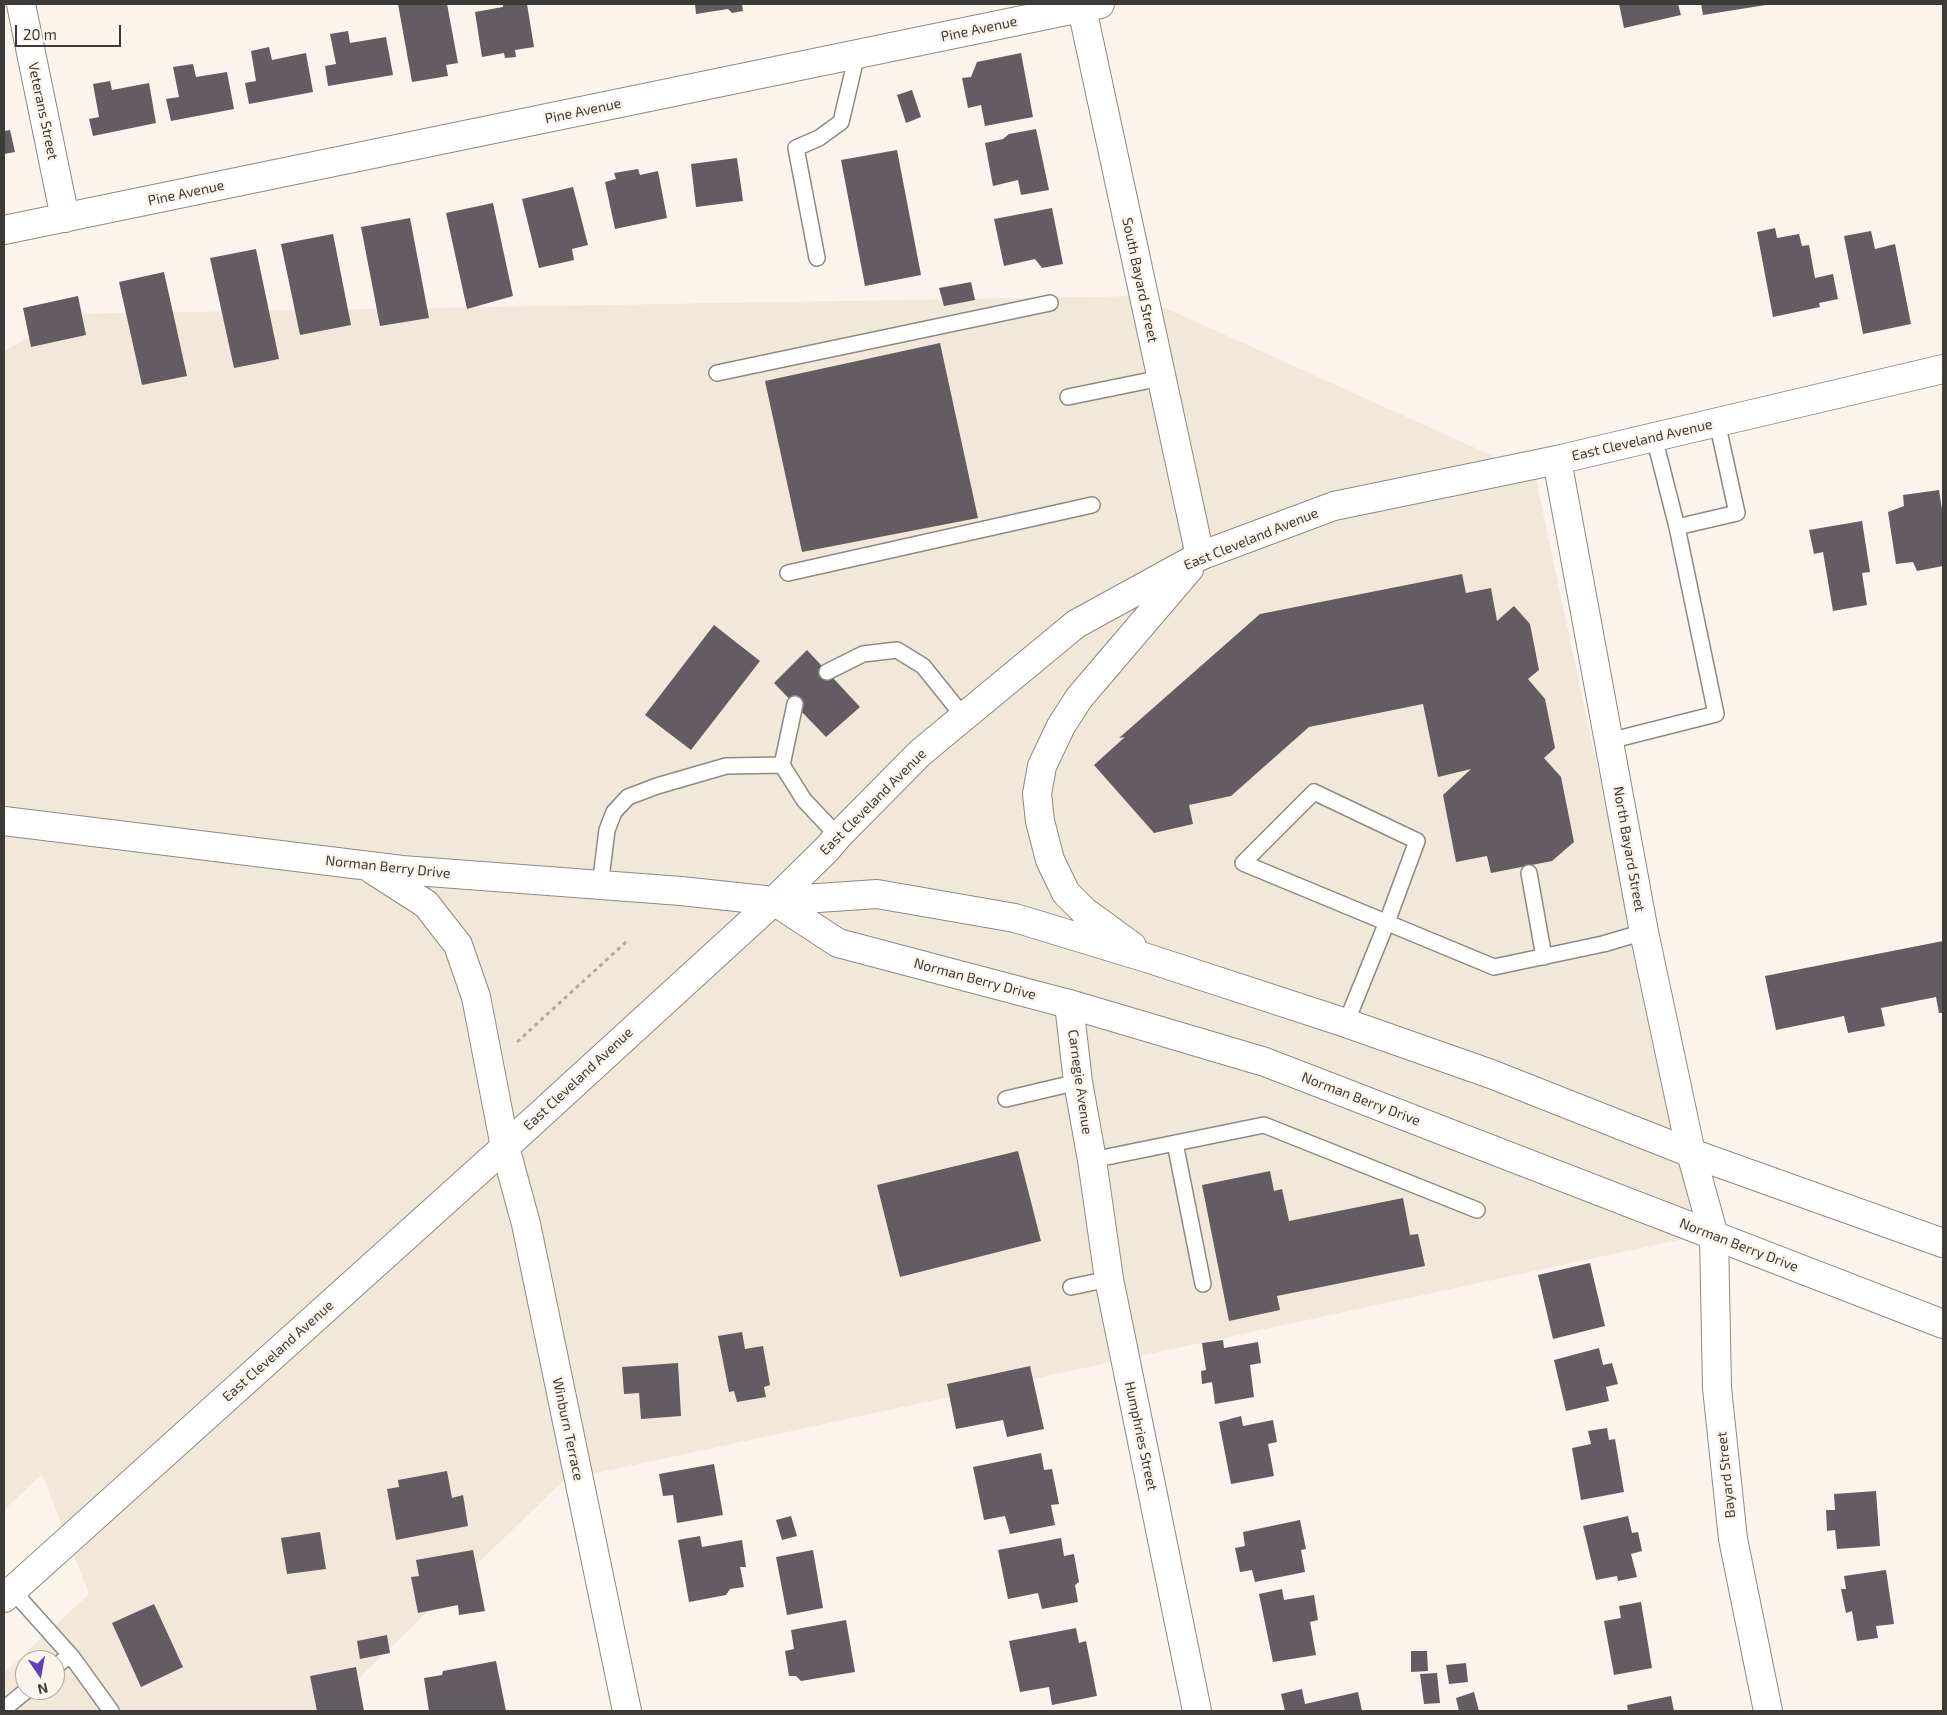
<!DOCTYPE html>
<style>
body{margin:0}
#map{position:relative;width:1947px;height:1715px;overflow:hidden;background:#faf4ec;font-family:"Exo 2",sans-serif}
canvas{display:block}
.frame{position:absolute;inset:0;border:5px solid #3d3b38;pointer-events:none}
.north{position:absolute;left:15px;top:1650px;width:50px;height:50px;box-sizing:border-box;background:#faf4ec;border:1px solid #aeaaa4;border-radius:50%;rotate:168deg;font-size:14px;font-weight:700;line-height:20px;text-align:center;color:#3d3b38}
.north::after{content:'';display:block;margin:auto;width:18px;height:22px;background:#633fb7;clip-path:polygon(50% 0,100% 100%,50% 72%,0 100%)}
.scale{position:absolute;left:15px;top:25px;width:106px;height:22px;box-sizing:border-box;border:2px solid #3d3b38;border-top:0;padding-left:6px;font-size:15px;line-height:18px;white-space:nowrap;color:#3d3b38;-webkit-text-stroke:4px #faf4ec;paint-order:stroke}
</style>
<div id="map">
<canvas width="1947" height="1715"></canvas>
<div class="frame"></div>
<div class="north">N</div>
<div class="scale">20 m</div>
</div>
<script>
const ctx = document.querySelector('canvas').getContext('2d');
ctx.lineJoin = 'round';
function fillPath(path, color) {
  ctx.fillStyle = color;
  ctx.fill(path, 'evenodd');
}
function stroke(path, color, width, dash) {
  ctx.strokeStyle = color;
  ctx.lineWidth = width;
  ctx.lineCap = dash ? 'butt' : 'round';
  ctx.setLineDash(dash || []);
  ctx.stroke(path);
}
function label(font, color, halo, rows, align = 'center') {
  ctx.font = font + ' "Exo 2",sans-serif';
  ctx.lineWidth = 5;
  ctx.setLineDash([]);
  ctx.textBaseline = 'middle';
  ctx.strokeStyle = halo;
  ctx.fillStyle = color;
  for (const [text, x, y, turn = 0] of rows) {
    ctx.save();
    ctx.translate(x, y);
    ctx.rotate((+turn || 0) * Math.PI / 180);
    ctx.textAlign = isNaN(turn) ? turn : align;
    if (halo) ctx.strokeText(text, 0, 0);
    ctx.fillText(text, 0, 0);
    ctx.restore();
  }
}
const built = new Path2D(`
 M 1139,296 L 1535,475 L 1697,1236 L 564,1480 L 325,1711 L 4,1711 L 4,1673 L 89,1594 L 42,1474 L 4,1510 L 4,351 L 70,314 ZM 25,1660 L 55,1660 L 55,1690 L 25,1690 Z`);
const building = new Path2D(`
 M 398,4 L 447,4 L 458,63 L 446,65 L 448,76 L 412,82 Z
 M 503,4 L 527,4 L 534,47 L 515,50 L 516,57 L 505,58 L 504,53 L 482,57 L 475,12 L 503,7 Z
 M 695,4 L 742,4 L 743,11 L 732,13 L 728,9 L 696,14 Z
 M 1619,4 L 1678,4 L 1681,15 L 1624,28 Z
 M 1701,4 L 1766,4 L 1766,5 L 1703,15 Z
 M 348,31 L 350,43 L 386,37 L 393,75 L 328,86 L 325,66 L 336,64 L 330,34 Z
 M 269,47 L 272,60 L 306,53 L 313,92 L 249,104 L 245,83 L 256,81 L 251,51 Z
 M 1021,53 L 1033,117 L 985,126 L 981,105 L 968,108 L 962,78 L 971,77 L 977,62 Z
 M 193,64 L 196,77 L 227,72 L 234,109 L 171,121 L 166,99 L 179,97 L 173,67 Z
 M 110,81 L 112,90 L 149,83 L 156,123 L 93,136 L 89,119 L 99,117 L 93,84 Z
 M 912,90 L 921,117 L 906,123 L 897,95 Z
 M 1036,129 L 1049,190 L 1021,195 L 1018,180 L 993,186 L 985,143 L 1003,139 L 1009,134 Z
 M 10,130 L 15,152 L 4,154 L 4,131 Z
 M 897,150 L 921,275 L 865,286 L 841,160 Z
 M 737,158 L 743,201 L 696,207 L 691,164 Z
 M 638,169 L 640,175 L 658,171 L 667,218 L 615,229 L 605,182 L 616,179 L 614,173 Z
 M 573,187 L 588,245 L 572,249 L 574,260 L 539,268 L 522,199 Z
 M 493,203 L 513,296 L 467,309 L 446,213 Z
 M 1052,208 L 1063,264 L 1042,268 L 1035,259 L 1004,266 L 994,219 Z
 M 410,218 L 429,318 L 380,326 L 361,227 Z
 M 1775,228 L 1777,238 L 1799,234 L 1802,246 L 1809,245 L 1815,278 L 1833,274 L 1838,299 L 1819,303 L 1820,307 L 1773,317 L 1757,232 Z
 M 1871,231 L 1875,249 L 1895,244 L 1911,324 L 1863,334 L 1844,236 Z
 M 333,234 L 351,325 L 300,335 L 281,244 Z
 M 256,249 L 279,359 L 234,368 L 210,258 Z
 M 164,272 L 187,376 L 142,385 L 119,282 Z
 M 971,282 L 975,300 L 944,306 L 939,288 Z
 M 78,296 L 86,335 L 31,347 L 23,308 Z
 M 940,343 L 978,518 L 802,552 L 765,381 Z
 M 1939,490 L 1943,516 L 1943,566 L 1917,571 L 1913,562 L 1896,564 L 1888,512 L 1904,506 L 1903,495 Z
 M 1862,521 L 1870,572 L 1862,573 L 1867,605 L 1833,611 L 1823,552 L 1814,554 L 1809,530 Z
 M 1462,574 L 1466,593 L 1491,588 L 1497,621 L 1514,606 L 1530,624 L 1539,670 L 1528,679 L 1545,699 L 1555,748 L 1544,758 L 1561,777 L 1574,842 L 1552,861 L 1491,873 L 1487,856 L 1456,862 L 1443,795 L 1471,769 L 1438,777 L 1423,704 L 1309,727 L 1231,796 L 1189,805 L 1193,824 L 1154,833 L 1094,765 L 1125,737 L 1119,738 L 1260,614 Z
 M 714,625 L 760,661 L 691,750 L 645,715 Z
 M 807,650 L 860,707 L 826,737 L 774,683 Z
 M 1943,941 L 1943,1013 L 1939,1013 L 1936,997 L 1881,1008 L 1885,1026 L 1848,1033 L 1844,1016 L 1776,1030 L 1765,976 Z
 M 1018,1151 L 1041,1241 L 900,1277 L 877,1185 Z
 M 1270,1171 L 1274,1191 L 1282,1189 L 1289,1221 L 1403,1198 L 1410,1235 L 1418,1234 L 1425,1266 L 1277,1296 L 1280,1310 L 1229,1321 L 1202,1185 Z
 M 1590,1263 L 1605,1326 L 1553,1339 L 1538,1275 Z
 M 742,1332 L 745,1349 L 763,1346 L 770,1385 L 764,1387 L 766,1397 L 737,1402 L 734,1391 L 729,1392 L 718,1336 Z
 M 1223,1340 L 1224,1348 L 1258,1342 L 1261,1363 L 1250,1365 L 1254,1397 L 1215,1404 L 1212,1382 L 1202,1384 L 1201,1371 L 1206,1370 L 1202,1343 Z
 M 1599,1348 L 1603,1365 L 1612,1363 L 1618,1384 L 1606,1387 L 1609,1401 L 1566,1411 L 1554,1360 Z
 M 678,1363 L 681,1416 L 641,1419 L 639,1393 L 624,1394 L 622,1367 Z
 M 1030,1366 L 1044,1429 L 1007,1437 L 1003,1420 L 956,1429 L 947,1384 Z
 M 1241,1416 L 1243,1426 L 1273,1420 L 1277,1442 L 1268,1444 L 1274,1476 L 1231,1484 L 1219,1422 Z
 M 1607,1428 L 1609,1440 L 1615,1439 L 1624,1492 L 1581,1500 L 1572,1448 L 1591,1444 L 1588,1431 Z
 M 1041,1453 L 1044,1470 L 1052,1469 L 1059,1504 L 1051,1505 L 1055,1525 L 1010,1534 L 1005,1516 L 984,1520 L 973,1467 Z
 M 714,1464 L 723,1515 L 677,1523 L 673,1495 L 663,1496 L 659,1474 Z
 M 447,1471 L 452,1498 L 463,1495 L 468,1526 L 396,1540 L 387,1489 L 399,1487 L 398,1480 Z
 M 1876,1491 L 1880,1546 L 1837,1549 L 1835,1530 L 1827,1531 L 1826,1510 L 1835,1510 L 1834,1494 Z
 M 791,1516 L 797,1536 L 782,1540 L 776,1520 Z
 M 1628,1516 L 1632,1533 L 1638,1532 L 1642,1551 L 1631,1554 L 1637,1577 L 1618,1581 L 1617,1576 L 1596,1580 L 1583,1526 Z
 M 1300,1520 L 1306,1549 L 1301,1550 L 1305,1572 L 1255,1582 L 1252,1570 L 1240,1572 L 1235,1548 L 1245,1546 L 1243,1532 Z
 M 320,1532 L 326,1569 L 287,1574 L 281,1538 Z
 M 700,1536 L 702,1547 L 742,1540 L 746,1567 L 740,1567 L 744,1587 L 730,1589 L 726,1595 L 689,1602 L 678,1540 Z
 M 1061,1538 L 1064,1556 L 1074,1554 L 1079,1582 L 1075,1585 L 1078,1602 L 1042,1609 L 1038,1593 L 1008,1599 L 998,1550 Z
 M 473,1550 L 485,1611 L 459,1615 L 458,1605 L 418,1613 L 411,1577 L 419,1576 L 416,1560 Z
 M 813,1550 L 823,1608 L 787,1615 L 776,1557 Z
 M 1886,1570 L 1894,1624 L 1876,1626 L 1878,1638 L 1857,1641 L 1852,1611 L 1846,1613 L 1841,1589 L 1846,1589 L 1844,1576 Z
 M 1282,1589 L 1284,1600 L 1314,1595 L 1318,1620 L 1310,1622 L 1316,1655 L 1273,1662 L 1259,1594 Z
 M 1641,1602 L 1652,1668 L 1614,1675 L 1604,1621 L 1621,1618 L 1619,1606 Z
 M 154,1604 L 183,1667 L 141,1687 L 112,1623 Z
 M 846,1620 L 855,1672 L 801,1681 L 796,1676 L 789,1676 L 785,1651 L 794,1649 L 791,1630 Z
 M 1076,1628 L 1079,1643 L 1086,1641 L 1097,1696 L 1052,1705 L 1049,1687 L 1020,1692 L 1009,1641 Z
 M 387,1635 L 390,1653 L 360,1659 L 357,1641 Z
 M 1411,1651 L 1427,1651 L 1428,1671 L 1411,1672 Z
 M 496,1661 L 506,1711 L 429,1711 L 424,1678 L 442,1675 L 443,1671 Z
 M 1466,1663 L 1468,1682 L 1449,1684 L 1446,1665 Z
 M 356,1667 L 364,1711 L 317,1711 L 310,1676 Z
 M 1437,1673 L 1440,1703 L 1424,1704 L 1420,1674 Z
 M 1302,1689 L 1305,1704 L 1358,1692 L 1362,1711 L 1285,1711 L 1281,1694 Z
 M 1474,1692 L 1479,1711 L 1459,1711 L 1456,1698 Z
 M 1671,1696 L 1674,1711 L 1628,1711 L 1627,1705 Z`);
const path = new Path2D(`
 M 517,1042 L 626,942`);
const lane = new Path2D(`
 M 817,258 L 796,148 L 819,138 L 841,122 L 857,54
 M 717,373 L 1050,303
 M 1068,397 L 1161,378
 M 1654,437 L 1677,527 L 1737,513 L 1717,422
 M 788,573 L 1092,505
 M 827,672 L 863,654 L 897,650 L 923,666 L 964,717
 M 795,704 L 782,765 L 804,800 L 838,836
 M 1609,741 L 1716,714 L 1677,527
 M 1529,873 L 1544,957
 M 600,886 L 607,830 L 614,812 L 628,797 L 657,786 L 726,766 L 782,765
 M 1346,1023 L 1387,922 L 1417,841 L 1314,792 L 1243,863 L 1494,967 L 1603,944 L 1644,932
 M 1006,1099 L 1078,1082
 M 1175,1143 L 1203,1284
 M 1092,1160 L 1264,1125 L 1477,1210
 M 1071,1287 L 1109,1279
 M 12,1590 L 72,1657 L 111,1711
 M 55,1667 L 70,1655
 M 4,1709 L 27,1690`);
const street = new Path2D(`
 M 21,4 L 65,218
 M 1081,4 L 1200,556
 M 4,230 L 1100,4
 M 1557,460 L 1644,932 L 1691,1153 L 1714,1236 L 1717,1388 L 1733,1539 L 1768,1711
 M 1069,1004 L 1078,1082 L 1092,1160 L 1109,1279 L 1197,1711
 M 505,1147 L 526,1224 L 627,1711`);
const secondary = new Path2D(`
 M 4,821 L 402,870 L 681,891 L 774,901 L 877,894 L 1015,918 L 1150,959 L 1346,1023 L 1491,1074 L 1691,1153 L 1943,1243
 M 373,870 L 426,904 L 458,945 L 476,997 L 505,1147
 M 774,901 L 838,943 L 1069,1004 L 1265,1062 L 1943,1324
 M 1132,946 L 1084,911 L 1066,893 L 1050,860 L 1040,821 L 1037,794 L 1042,766 L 1061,726 L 1079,698 L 1189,569
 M 4,1598 L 505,1147 L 774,901 L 827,849 L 838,836 L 920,753 L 1076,624 L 1200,556 L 1334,506 L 1557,460 L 1943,369`);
const streetNames = [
 ["Pine Avenue",979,29,-12],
 ["Veterans Street",43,111,78],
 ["Pine Avenue",583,111,-12],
 ["Pine Avenue",186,193,-12],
 ["South Bayard Street",1140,280,78],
 ["East Cleveland Avenue",1642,440,-13],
 ["East Cleveland Avenue",1251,539,-22],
 ["East Cleveland Avenue",873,802,-45],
 ["North Bayard Street",1629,849,80],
 ["Norman Berry Drive",388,867,6],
 ["Norman Berry Drive",975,979,15],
 ["East Cleveland Avenue",578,1079,-43],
 ["Carnegie Avenue",1080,1082,82],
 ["Norman Berry Drive",1361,1099,21],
 ["Norman Berry Drive",1739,1245,21],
 ["East Cleveland Avenue",278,1351,-42],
 ["Winburn Terrace",568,1429,78],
 ["Humphries Street",1141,1436,78],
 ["Bayard Street",1726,1475,-96]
];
fillPath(built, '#f2e8d9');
fillPath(building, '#635c62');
stroke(lane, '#8e8982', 18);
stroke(street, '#8e8982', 30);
stroke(secondary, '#8e8982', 30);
stroke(path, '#aeaaa4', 3, [4, 4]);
stroke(lane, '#fff', 15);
stroke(street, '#fff', 28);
stroke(secondary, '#fff', 28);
label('14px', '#3d3b38', '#faf4ec', streetNames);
</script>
